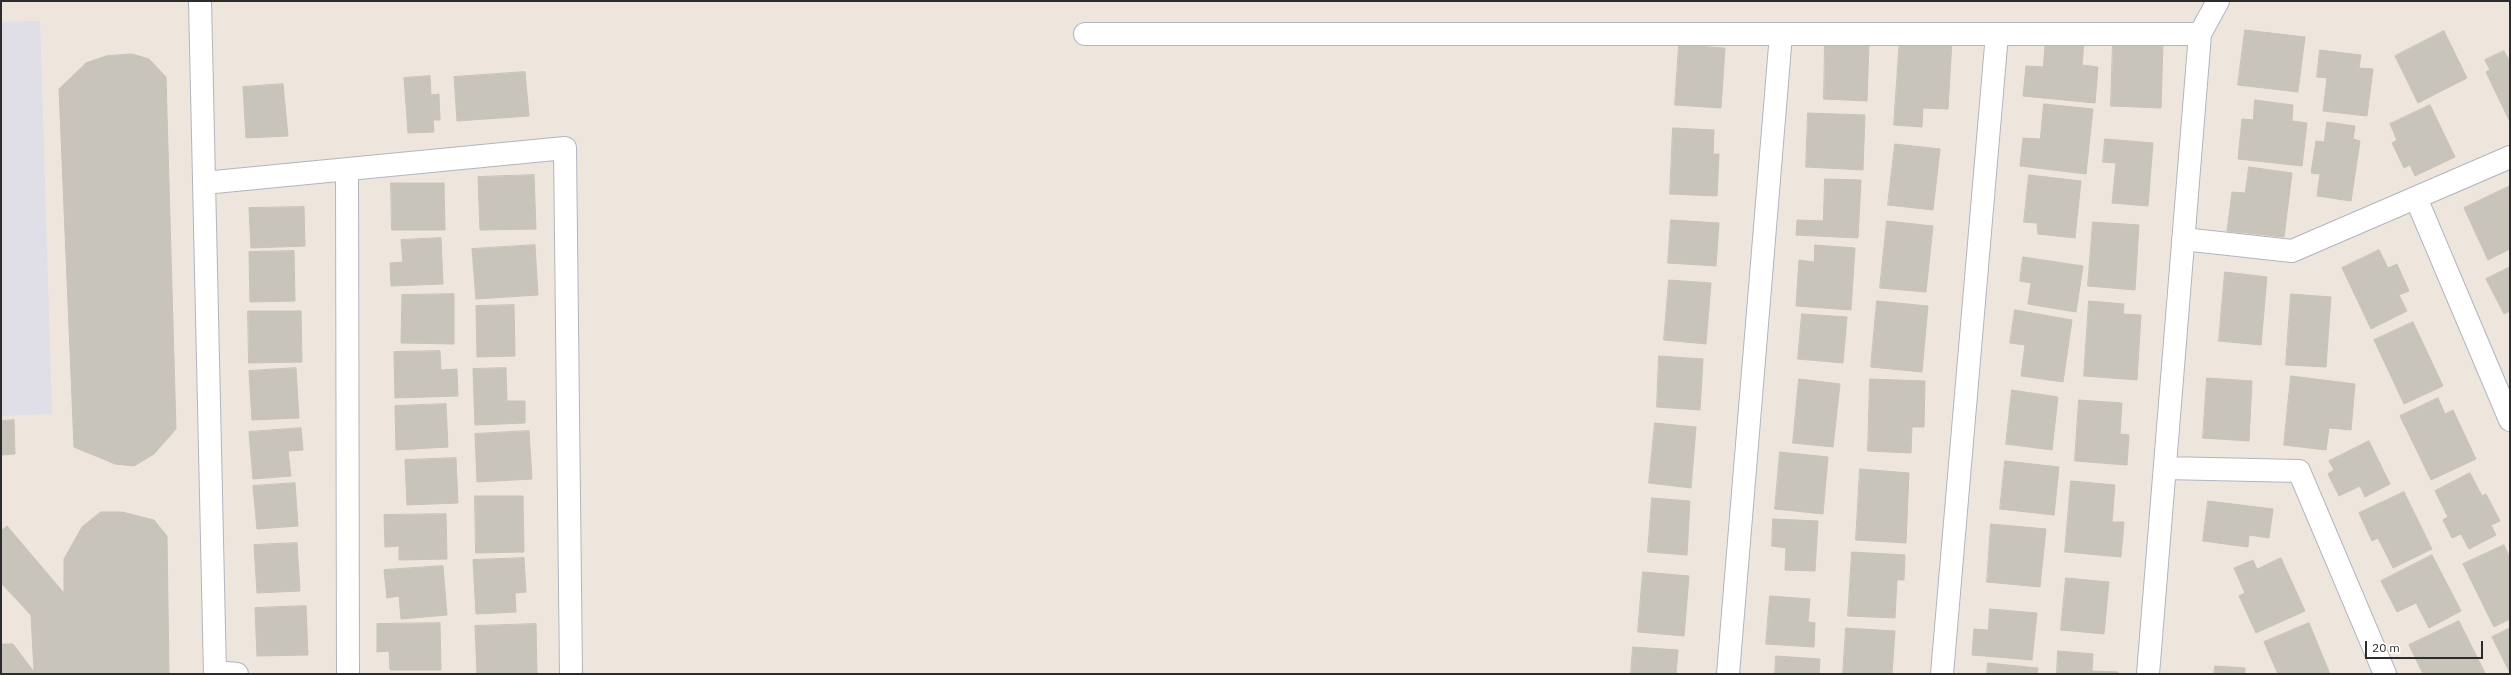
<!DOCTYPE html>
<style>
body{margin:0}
#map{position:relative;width:2511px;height:675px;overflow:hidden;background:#eee6dd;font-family:"IBM Plex Sans",sans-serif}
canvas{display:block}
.frame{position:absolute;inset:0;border:2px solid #2c2c2c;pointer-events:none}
.scale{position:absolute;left:2365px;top:641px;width:118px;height:18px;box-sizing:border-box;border:2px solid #2c2c2c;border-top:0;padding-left:5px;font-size:12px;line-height:14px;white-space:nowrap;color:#2c2c2c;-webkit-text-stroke:3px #fff;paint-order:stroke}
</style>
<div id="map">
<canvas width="2511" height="675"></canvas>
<div class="frame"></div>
<div class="scale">20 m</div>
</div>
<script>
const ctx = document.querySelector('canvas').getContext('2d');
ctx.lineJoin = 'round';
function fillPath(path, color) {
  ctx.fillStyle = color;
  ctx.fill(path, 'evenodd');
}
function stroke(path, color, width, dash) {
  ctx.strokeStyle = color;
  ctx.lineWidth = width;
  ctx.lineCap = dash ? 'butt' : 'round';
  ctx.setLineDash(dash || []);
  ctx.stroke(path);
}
const industrial = new Path2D(`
 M 40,21 L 52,414 L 1,416 L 1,22 Z`);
const building = new Path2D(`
 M 2245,30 L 2305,37 L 2298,92 L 2238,85 Z
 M 2444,31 L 2467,78 L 2418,103 L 2395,56 Z
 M 1900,37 L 1952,41 L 1948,109 L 1923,108 L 1922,127 L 1894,125 Z
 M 2046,38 L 2084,42 L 2082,65 L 2098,67 L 2095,103 L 2023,96 L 2026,66 L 2043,67 Z
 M 2113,40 L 2163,42 L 2161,108 L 2111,106 Z
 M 1825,42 L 1869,43 L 1867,101 L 1824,99 Z
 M 1679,45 L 1725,48 L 1721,108 L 1675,105 Z
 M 2320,50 L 2361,55 L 2359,68 L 2373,69 L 2367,116 L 2323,111 L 2327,78 L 2317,77 Z
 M 2504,51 L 2510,62 L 2510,122 L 2486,72 L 2490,70 L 2485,60 Z
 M 132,54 L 149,59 L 166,77 L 176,429 L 154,454 L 134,466 L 115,464 L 74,447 L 59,89 L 86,63 L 106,56 Z
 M 525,72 L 529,116 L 457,121 L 454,77 Z
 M 430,76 L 431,95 L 439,94 L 440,120 L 433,120 L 434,132 L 408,133 L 404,78 Z
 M 283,84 L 288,136 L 246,138 L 243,87 Z
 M 2255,100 L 2293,105 L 2292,121 L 2307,123 L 2302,166 L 2238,159 L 2242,119 L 2253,120 Z
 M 2044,104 L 2093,109 L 2086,174 L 2020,166 L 2023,138 L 2040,139 Z
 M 2430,105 L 2455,157 L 2415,176 L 2410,165 L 2404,168 L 2392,143 L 2397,140 L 2390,124 Z
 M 1808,113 L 1865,115 L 1863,170 L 1806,167 Z
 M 2327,122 L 2355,126 L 2353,139 L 2360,141 L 2351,201 L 2317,196 L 2320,174 L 2311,173 L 2316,141 L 2324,142 Z
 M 1673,128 L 1714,130 L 1713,154 L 1719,154 L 1717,196 L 1670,194 Z
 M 2105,139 L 2153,143 L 2148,206 L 2112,203 L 2116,163 L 2103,162 Z
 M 1895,144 L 1940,149 L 1933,210 L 1888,205 Z
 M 2249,167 L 2292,173 L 2284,237 L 2227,231 L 2232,192 L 2245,193 Z
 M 534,175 L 536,229 L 480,230 L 478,177 Z
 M 2029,175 L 2081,181 L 2075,238 L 2038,234 L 2037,223 L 2024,222 Z
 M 1825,179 L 1861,180 L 1858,238 L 1796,235 L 1797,220 L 1823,221 Z
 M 391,183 L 444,183 L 445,230 L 392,230 Z
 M 2510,186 L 2510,249 L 2488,260 L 2464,208 Z
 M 304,207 L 305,246 L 251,248 L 249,208 Z
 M 1671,220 L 1719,223 L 1716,266 L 1668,263 Z
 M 1887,221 L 1933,226 L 1926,292 L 1880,288 Z
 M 2093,222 L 2139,225 L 2135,290 L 2088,286 Z
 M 441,238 L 443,284 L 391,286 L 390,263 L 403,262 L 401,240 Z
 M 535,245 L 538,295 L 476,299 L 472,249 Z
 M 1815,245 L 1855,248 L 1851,310 L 1796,306 L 1799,260 L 1814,262 Z
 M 2379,250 L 2388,268 L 2397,264 L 2409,291 L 2399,295 L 2407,311 L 2371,329 L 2342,268 Z
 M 294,251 L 295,301 L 250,302 L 249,252 Z
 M 2023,257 L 2083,266 L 2076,312 L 2028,304 L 2031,283 L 2020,281 Z
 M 2510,267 L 2510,311 L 2504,314 L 2486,279 Z
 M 2225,272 L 2267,277 L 2261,345 L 2219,341 Z
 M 1669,280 L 1711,283 L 1706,344 L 1664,340 Z
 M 454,294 L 454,344 L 401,343 L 402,295 Z
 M 2291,294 L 2331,297 L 2326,367 L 2286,365 Z
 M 1877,301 L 1928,306 L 1922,372 L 1871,367 Z
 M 2089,301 L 2124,304 L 2123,314 L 2141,315 L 2137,380 L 2084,376 Z
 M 514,305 L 515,356 L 477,357 L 476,306 Z
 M 2015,310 L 2072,320 L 2063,382 L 2021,376 L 2025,345 L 2010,343 Z
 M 248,311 L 301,311 L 302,362 L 249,363 Z
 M 1802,314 L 1847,317 L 1843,363 L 1798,359 Z
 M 2413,322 L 2443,386 L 2404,404 L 2374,340 Z
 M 440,351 L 441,370 L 457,369 L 458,396 L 395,398 L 394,352 Z
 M 1659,356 L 1703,359 L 1700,410 L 1657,407 Z
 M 296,368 L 299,418 L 252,420 L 249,371 Z
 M 506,368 L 507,401 L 525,401 L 525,423 L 475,425 L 473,369 Z
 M 2291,376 L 2355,384 L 2351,430 L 2329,428 L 2326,450 L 2284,445 Z
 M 2207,378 L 2252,381 L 2249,441 L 2203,438 Z
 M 1799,379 L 1840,384 L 1833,447 L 1793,443 Z
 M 1870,379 L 1925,381 L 1924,427 L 1912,427 L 1911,453 L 1868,451 Z
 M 2012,390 L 2058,397 L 2052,450 L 2006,444 Z
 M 2438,398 L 2445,414 L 2453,410 L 2476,459 L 2431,480 L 2400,416 Z
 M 2079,400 L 2122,403 L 2120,434 L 2129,435 L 2127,465 L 2075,461 Z
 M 446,404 L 448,447 L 396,450 L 395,406 Z
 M 14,420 L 15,454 L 1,455 L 1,421 Z
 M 1655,423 L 1696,427 L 1691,488 L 1649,483 Z
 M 301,428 L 303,450 L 288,451 L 291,476 L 253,479 L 249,432 Z
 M 529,431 L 532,479 L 477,482 L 475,434 Z
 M 2369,441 L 2390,484 L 2365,497 L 2360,486 L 2339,496 L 2328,474 L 2334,470 L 2329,461 Z
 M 1780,452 L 1828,457 L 1823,514 L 1775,509 Z
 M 456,458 L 458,503 L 407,505 L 405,460 Z
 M 2005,461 L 2059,467 L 2054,515 L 2000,509 Z
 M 1860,469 L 1909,473 L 1906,543 L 1856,540 Z
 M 2470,473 L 2482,496 L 2486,494 L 2500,521 L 2491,525 L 2496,535 L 2469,549 L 2461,534 L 2452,538 L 2443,520 L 2448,517 L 2435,491 Z
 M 2071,481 L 2115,485 L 2112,522 L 2124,522 L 2121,557 L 2065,552 Z
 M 295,483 L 298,526 L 257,529 L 253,486 Z
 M 2404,492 L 2432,549 L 2393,568 L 2378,538 L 2372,541 L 2359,513 Z
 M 475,496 L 523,496 L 524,552 L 476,553 Z
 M 1652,498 L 1690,501 L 1687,555 L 1648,552 Z
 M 2208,501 L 2273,509 L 2269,538 L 2249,535 L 2248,547 L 2203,541 Z
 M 101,512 L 122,512 L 154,520 L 167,536 L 169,674 L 1,674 L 1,644 L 13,644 L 34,672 L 31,615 L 1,583 L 1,531 L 7,526 L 64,593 L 64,559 L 82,527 Z
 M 446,514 L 447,559 L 399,560 L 399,546 L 385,547 L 384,515 Z
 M 1773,519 L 1818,521 L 1815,571 L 1785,570 L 1786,548 L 1772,546 Z
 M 1991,524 L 2046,529 L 2040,587 L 1987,582 Z
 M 297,543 L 300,591 L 257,593 L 254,545 Z
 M 2504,545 L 2510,558 L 2510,619 L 2494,627 L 2463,564 Z
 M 1852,552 L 1905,555 L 1904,580 L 1897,580 L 1895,618 L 1848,616 Z
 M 2432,555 L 2461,611 L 2429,628 L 2416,603 L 2397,612 L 2381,581 Z
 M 524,558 L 526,592 L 515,593 L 516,612 L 476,614 L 473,560 Z
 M 2281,558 L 2305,611 L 2256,633 L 2239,596 L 2245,593 L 2234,568 L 2253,560 L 2257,569 Z
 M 443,566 L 447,615 L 401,619 L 399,596 L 387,598 L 384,570 Z
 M 1643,572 L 1689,576 L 1684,636 L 1638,632 Z
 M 2066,578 L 2109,582 L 2104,634 L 2061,630 Z
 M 1770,596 L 1810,599 L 1808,622 L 1815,623 L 1814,647 L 1766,644 Z
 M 306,606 L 308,655 L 257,656 L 255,608 Z
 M 1990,609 L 2037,613 L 2032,660 L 1972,655 L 1974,629 L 1988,630 Z
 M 2459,621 L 2485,673 L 2423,674 L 2409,645 Z
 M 440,623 L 441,670 L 390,670 L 389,651 L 377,652 L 377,624 Z
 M 2309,623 L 2330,674 L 2278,674 L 2264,642 Z
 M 536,624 L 537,673 L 477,674 L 475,626 Z
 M 1846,628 L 1895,631 L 1892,674 L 1843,674 Z
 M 2510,628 L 2510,673 L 2492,637 Z
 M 1633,647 L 1678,650 L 1676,674 L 1631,674 Z
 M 2058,651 L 2093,654 L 2092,671 L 2118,672 L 2118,674 L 2057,674 Z
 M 1776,656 L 1820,659 L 1819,674 L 1775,674 Z
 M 1988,663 L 2038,668 L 2037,674 L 1987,674 Z
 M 2215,666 L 2245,668 L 2245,674 L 2214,674 Z`);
const minor = new Path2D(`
 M 200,1 L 215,674
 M 1085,34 L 2200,34 L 2148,674
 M 2200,34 L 2218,1
 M 347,169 L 348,674
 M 204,183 L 565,148 L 571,674
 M 2416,198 L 2510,420
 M 2183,239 L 2292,251 L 2510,157
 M 2165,468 L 2299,471 L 2385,674
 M 215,672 L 237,674
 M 1728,674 L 1781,34
 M 1942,674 L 1997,34`);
fillPath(industrial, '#e0dee6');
fillPath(building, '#c9c4bb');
stroke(building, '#cac2b6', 1);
stroke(minor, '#b1b5c0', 24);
stroke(minor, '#fff', 22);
</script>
